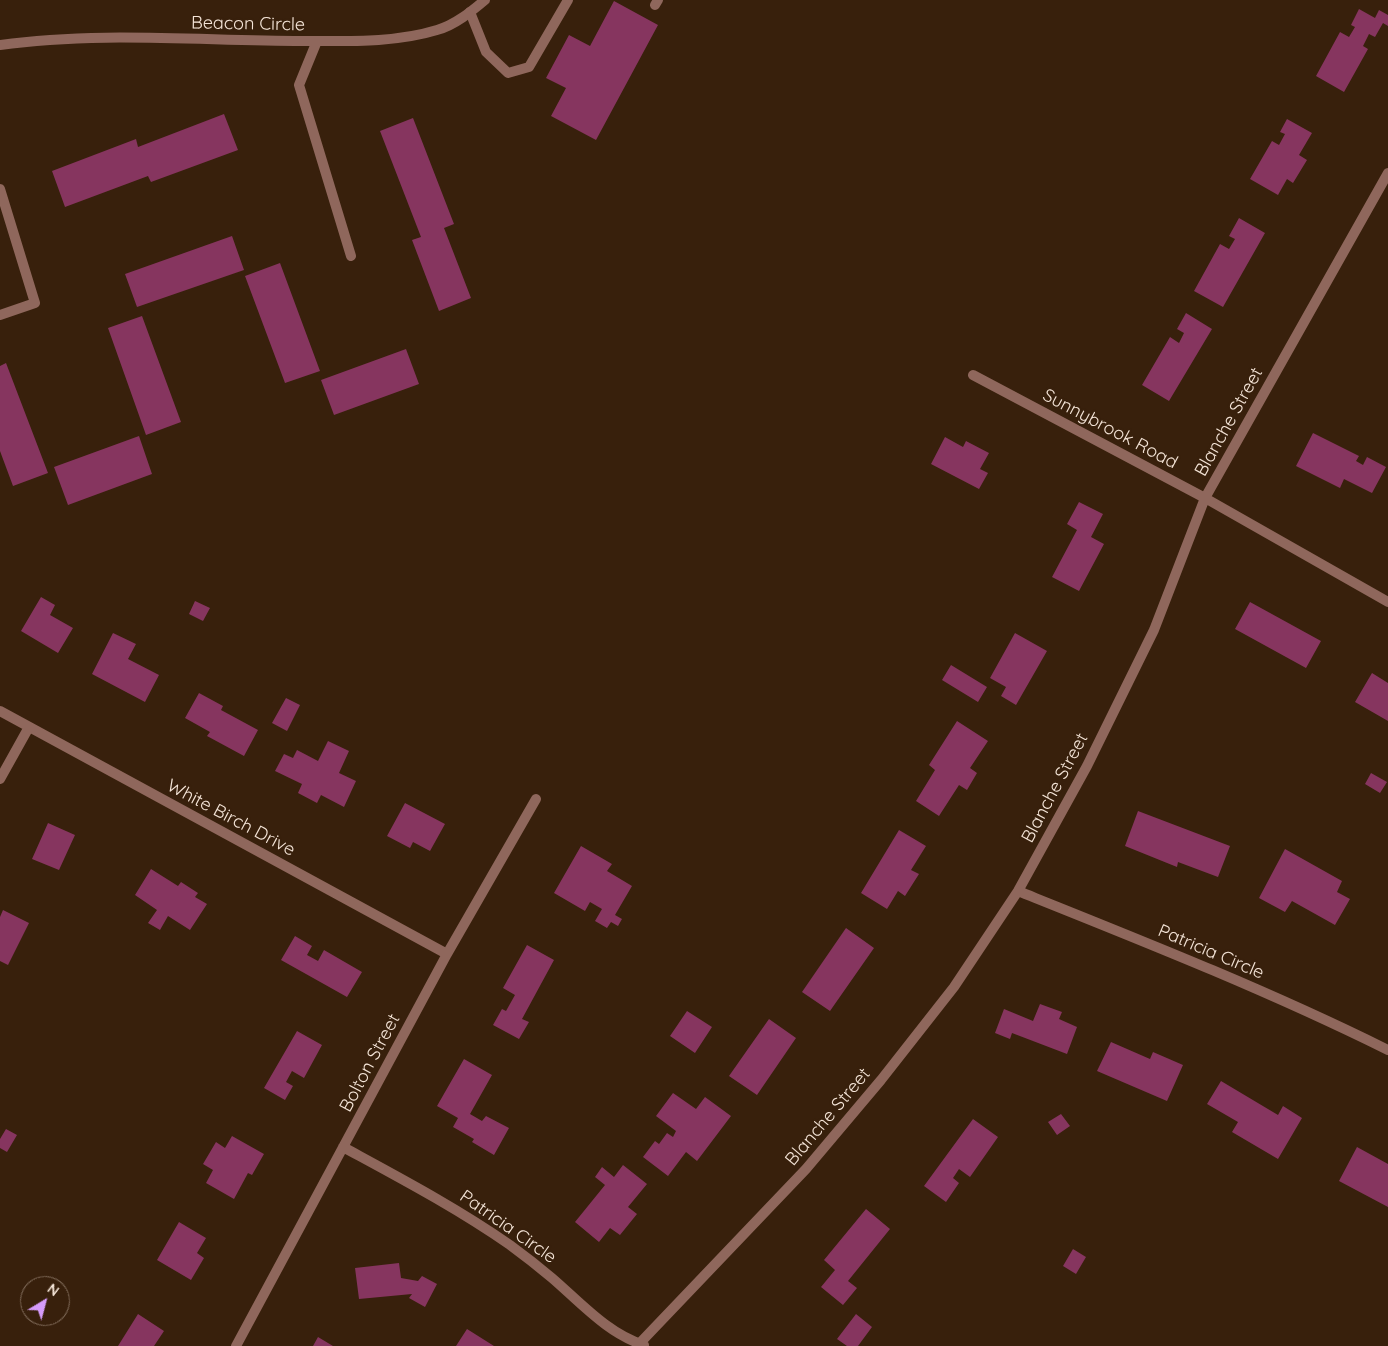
<!DOCTYPE html>
<style>
body{margin:0}
#map{position:relative;width:1388px;height:1346px;overflow:hidden;background:#38200c;font-family:Quicksand,sans-serif}
canvas{display:block}
.north{position:absolute;left:20px;top:1276px;width:50px;height:50px;box-sizing:border-box;background:#38200c;border:1px solid #846f5e;border-radius:50%;rotate:37deg;font-size:14px;font-weight:700;line-height:20px;text-align:center;color:#f5e5d8}
.north::after{content:'';display:block;margin:auto;width:18px;height:22px;background:#d59bfa;clip-path:polygon(50% 0,100% 100%,50% 72%,0 100%)}
</style>
<div id="map">
<canvas width="1388" height="1346"></canvas>
<div class="north">N</div>
</div>
<script>
const ctx = document.querySelector('canvas').getContext('2d');
ctx.lineJoin = 'round';
function fillPath(path, color) {
  ctx.fillStyle = color;
  ctx.fill(path, 'evenodd');
}
function stroke(path, color, width, dash) {
  ctx.strokeStyle = color;
  ctx.lineWidth = width;
  ctx.lineCap = dash ? 'butt' : 'round';
  ctx.setLineDash(dash || []);
  ctx.stroke(path);
}
function label(font, color, halo, rows, align = 'center') {
  ctx.font = font + ' Quicksand,sans-serif';
  ctx.lineWidth = 4.5;
  ctx.setLineDash([]);
  ctx.textBaseline = 'middle';
  ctx.strokeStyle = halo;
  ctx.fillStyle = color;
  for (const [text, x, y, turn = 0] of rows) {
    ctx.save();
    ctx.translate(x, y);
    ctx.rotate((+turn || 0) * Math.PI / 180);
    ctx.textAlign = isNaN(turn) ? turn : align;
    if (halo) ctx.strokeText(text, 0, 0);
    ctx.fillText(text, 0, 0);
    ctx.restore();
  }
}
const building = new Path2D(`
 M 614,1 L 658,25 L 596,140 L 551,116 L 566,88 L 546,78 L 569,35 L 590,46 Z
 M 1359,9 L 1375,18 L 1379,10 L 1388,15 L 1388,26 L 1383,23 L 1375,37 L 1369,34 L 1363,46 L 1368,49 L 1344,92 L 1316,76 L 1340,32 L 1349,37 L 1355,27 L 1351,25 Z
 M 224,114 L 238,150 L 151,182 L 148,176 L 65,207 L 52,171 L 136,139 L 138,147 Z
 M 413,118 L 454,224 L 444,228 L 471,298 L 439,311 L 412,240 L 421,237 L 380,131 Z
 M 1287,119 L 1312,133 L 1299,155 L 1307,160 L 1293,183 L 1287,179 L 1278,195 L 1250,179 L 1272,141 L 1279,145 L 1285,134 L 1280,132 Z
 M 1239,218 L 1265,233 L 1223,307 L 1194,291 L 1220,244 L 1229,249 L 1235,239 L 1229,236 Z
 M 232,236 L 244,270 L 137,307 L 125,274 Z
 M 280,263 L 320,371 L 285,383 L 245,276 Z
 M 1186,313 L 1212,329 L 1169,401 L 1142,385 L 1170,337 L 1179,343 L 1184,333 L 1177,329 Z
 M 142,316 L 181,422 L 146,435 L 108,328 Z
 M 406,349 L 419,384 L 334,415 L 321,380 Z
 M 6,363 L 48,473 L 13,486 L 0,451 L 0,366 Z
 M 1313,433 L 1359,456 L 1356,461 L 1363,465 L 1367,457 L 1386,467 L 1372,493 L 1344,479 L 1340,488 L 1296,466 Z
 M 139,436 L 152,474 L 68,505 L 54,467 Z
 M 945,437 L 963,447 L 966,441 L 989,453 L 980,469 L 988,473 L 979,489 L 931,464 Z
 M 1079,502 L 1103,514 L 1091,537 L 1104,544 L 1079,591 L 1052,577 L 1077,530 L 1067,524 Z
 M 41,597 L 55,605 L 50,615 L 73,628 L 58,653 L 21,631 Z
 M 195,601 L 210,608 L 203,621 L 189,614 Z
 M 1250,602 L 1321,641 L 1306,668 L 1235,629 Z
 M 113,633 L 136,644 L 128,659 L 159,675 L 145,702 L 92,674 Z
 M 1015,633 L 1047,651 L 1016,705 L 1001,696 L 1006,687 L 990,678 Z
 M 951,665 L 987,687 L 978,702 L 942,680 Z
 M 1372,673 L 1388,683 L 1388,721 L 1355,702 Z
 M 199,693 L 223,706 L 221,710 L 258,730 L 244,756 L 207,736 L 210,732 L 185,718 Z
 M 286,698 L 300,705 L 287,731 L 272,723 Z
 M 957,721 L 988,741 L 970,768 L 977,773 L 967,790 L 959,785 L 939,816 L 916,801 L 935,770 L 929,765 Z
 M 328,741 L 349,751 L 339,773 L 356,781 L 344,807 L 321,795 L 317,803 L 298,793 L 302,784 L 275,771 L 284,754 L 293,758 L 297,750 L 318,761 Z
 M 1371,773 L 1387,782 L 1380,793 L 1365,784 Z
 M 405,803 L 445,824 L 430,851 L 413,842 L 410,848 L 387,836 Z
 M 1138,811 L 1230,846 L 1218,877 L 1178,862 L 1177,867 L 1125,846 Z
 M 48,823 L 75,835 L 59,870 L 32,859 Z
 M 899,830 L 926,846 L 911,870 L 919,874 L 905,896 L 898,891 L 887,909 L 861,893 Z
 M 581,846 L 612,864 L 607,871 L 632,886 L 615,915 L 622,919 L 618,926 L 611,922 L 607,928 L 595,921 L 602,909 L 590,902 L 585,911 L 554,893 Z
 M 1285,849 L 1342,881 L 1337,892 L 1350,899 L 1335,925 L 1292,901 L 1285,912 L 1259,898 Z
 M 151,869 L 178,886 L 181,882 L 198,893 L 195,897 L 207,904 L 190,930 L 168,916 L 160,930 L 148,923 L 157,910 L 135,895 Z
 M 3,910 L 29,923 L 8,965 L 0,961 L 0,917 Z
 M 846,928 L 874,948 L 830,1011 L 802,992 Z
 M 295,936 L 312,946 L 307,955 L 318,961 L 324,950 L 362,972 L 347,997 L 281,960 Z
 M 527,945 L 554,960 L 522,1019 L 529,1022 L 519,1039 L 493,1025 L 502,1009 L 506,1011 L 515,995 L 503,988 Z
 M 1040,1004 L 1062,1012 L 1059,1019 L 1077,1027 L 1067,1054 L 1012,1033 L 1010,1039 L 995,1033 L 1004,1009 L 1033,1021 Z
 M 687,1011 L 712,1027 L 695,1053 L 670,1036 Z
 M 769,1019 L 796,1038 L 757,1095 L 729,1076 Z
 M 297,1031 L 322,1045 L 304,1078 L 292,1071 L 286,1082 L 293,1086 L 285,1100 L 264,1088 Z
 M 1111,1042 L 1150,1059 L 1153,1052 L 1183,1065 L 1167,1101 L 1097,1071 Z
 M 464,1059 L 492,1075 L 470,1114 L 482,1121 L 486,1116 L 509,1128 L 494,1155 L 472,1142 L 474,1139 L 453,1127 L 458,1118 L 437,1106 Z
 M 1221,1081 L 1278,1115 L 1283,1106 L 1302,1118 L 1278,1159 L 1232,1132 L 1238,1122 L 1207,1104 Z
 M 673,1093 L 696,1109 L 705,1097 L 731,1116 L 697,1161 L 686,1152 L 668,1176 L 643,1157 L 655,1141 L 659,1144 L 667,1133 L 673,1137 L 676,1131 L 656,1116 Z
 M 1061,1114 L 1070,1126 L 1057,1135 L 1048,1122 Z
 M 973,1119 L 998,1137 L 970,1177 L 959,1169 L 953,1178 L 959,1183 L 946,1202 L 924,1186 Z
 M 6,1129 L 17,1135 L 7,1152 L 0,1148 L 0,1139 Z
 M 232,1136 L 264,1154 L 252,1175 L 248,1173 L 234,1199 L 206,1183 L 213,1170 L 203,1164 L 216,1142 L 225,1148 Z
 M 1357,1147 L 1388,1164 L 1388,1207 L 1339,1181 Z
 M 623,1165 L 647,1184 L 628,1207 L 637,1214 L 620,1235 L 610,1228 L 599,1242 L 575,1222 L 605,1185 L 595,1177 L 602,1167 L 614,1177 Z
 M 866,1209 L 890,1229 L 848,1281 L 857,1288 L 843,1305 L 821,1287 L 835,1270 L 824,1260 Z
 M 179,1222 L 206,1238 L 197,1253 L 204,1258 L 191,1280 L 157,1260 Z
 M 1073,1249 L 1086,1257 L 1076,1274 L 1063,1266 Z
 M 399,1263 L 401,1278 L 418,1281 L 422,1276 L 437,1284 L 425,1307 L 409,1298 L 412,1294 L 359,1299 L 355,1268 Z
 M 138,1314 L 164,1331 L 154,1346 L 118,1346 Z
 M 856,1314 L 872,1327 L 858,1346 L 847,1346 L 837,1339 Z
 M 467,1329 L 494,1346 L 456,1346 Z
 M 318,1337 L 333,1346 L 313,1346 Z`);
const lane = new Path2D(`
 M 655,5 L 658,0
 M 470,12 L 486,52 L 508,73 L 529,67 L 568,0`);
const street = new Path2D(`
 M 317,41 L 299,85 L 351,256
 M 0,45 C 98,31 203,41 302,41 C 347,41 395,43 437,30 C 455,25 472,11 485,0
 M 0,189 L 35,303 L 0,315
 M 973,375 L 1205,498 L 1388,602
 M 0,711 L 447,954
 M 0,779 L 29,727
 M 1018,891 C 1143,941 1267,990 1388,1050
 M 343,1147 C 400,1178 457,1208 510,1245 C 525,1256 539,1267 552,1278 C 580,1302 608,1334 644,1345
 M 639,1344 L 806,1169 L 881,1080 L 954,987 L 1018,891 L 1087,766 L 1154,630 L 1205,498 L 1388,173
 M 236,1346 L 447,954 L 536,799`);
const streetNames = [
 ["Beacon Circle",248,24,1],
 ["Blanche Street",1229,422,-61],
 ["Sunnybrook Road",1110,429,28],
 ["Blanche Street",1055,788,-62],
 ["White Birch Drive",231,818,28],
 ["Patricia Circle",1211,952,23],
 ["Bolton Street",370,1063,-62],
 ["Blanche Street",828,1117,-50],
 ["Patricia Circle",508,1227,35]
];
fillPath(building, '#86355f');
stroke(lane, '#8f675c', 10);
stroke(street, '#8f675c', 10);
label('18px', '#f5e5d8', '#38200c', streetNames);
</script>
